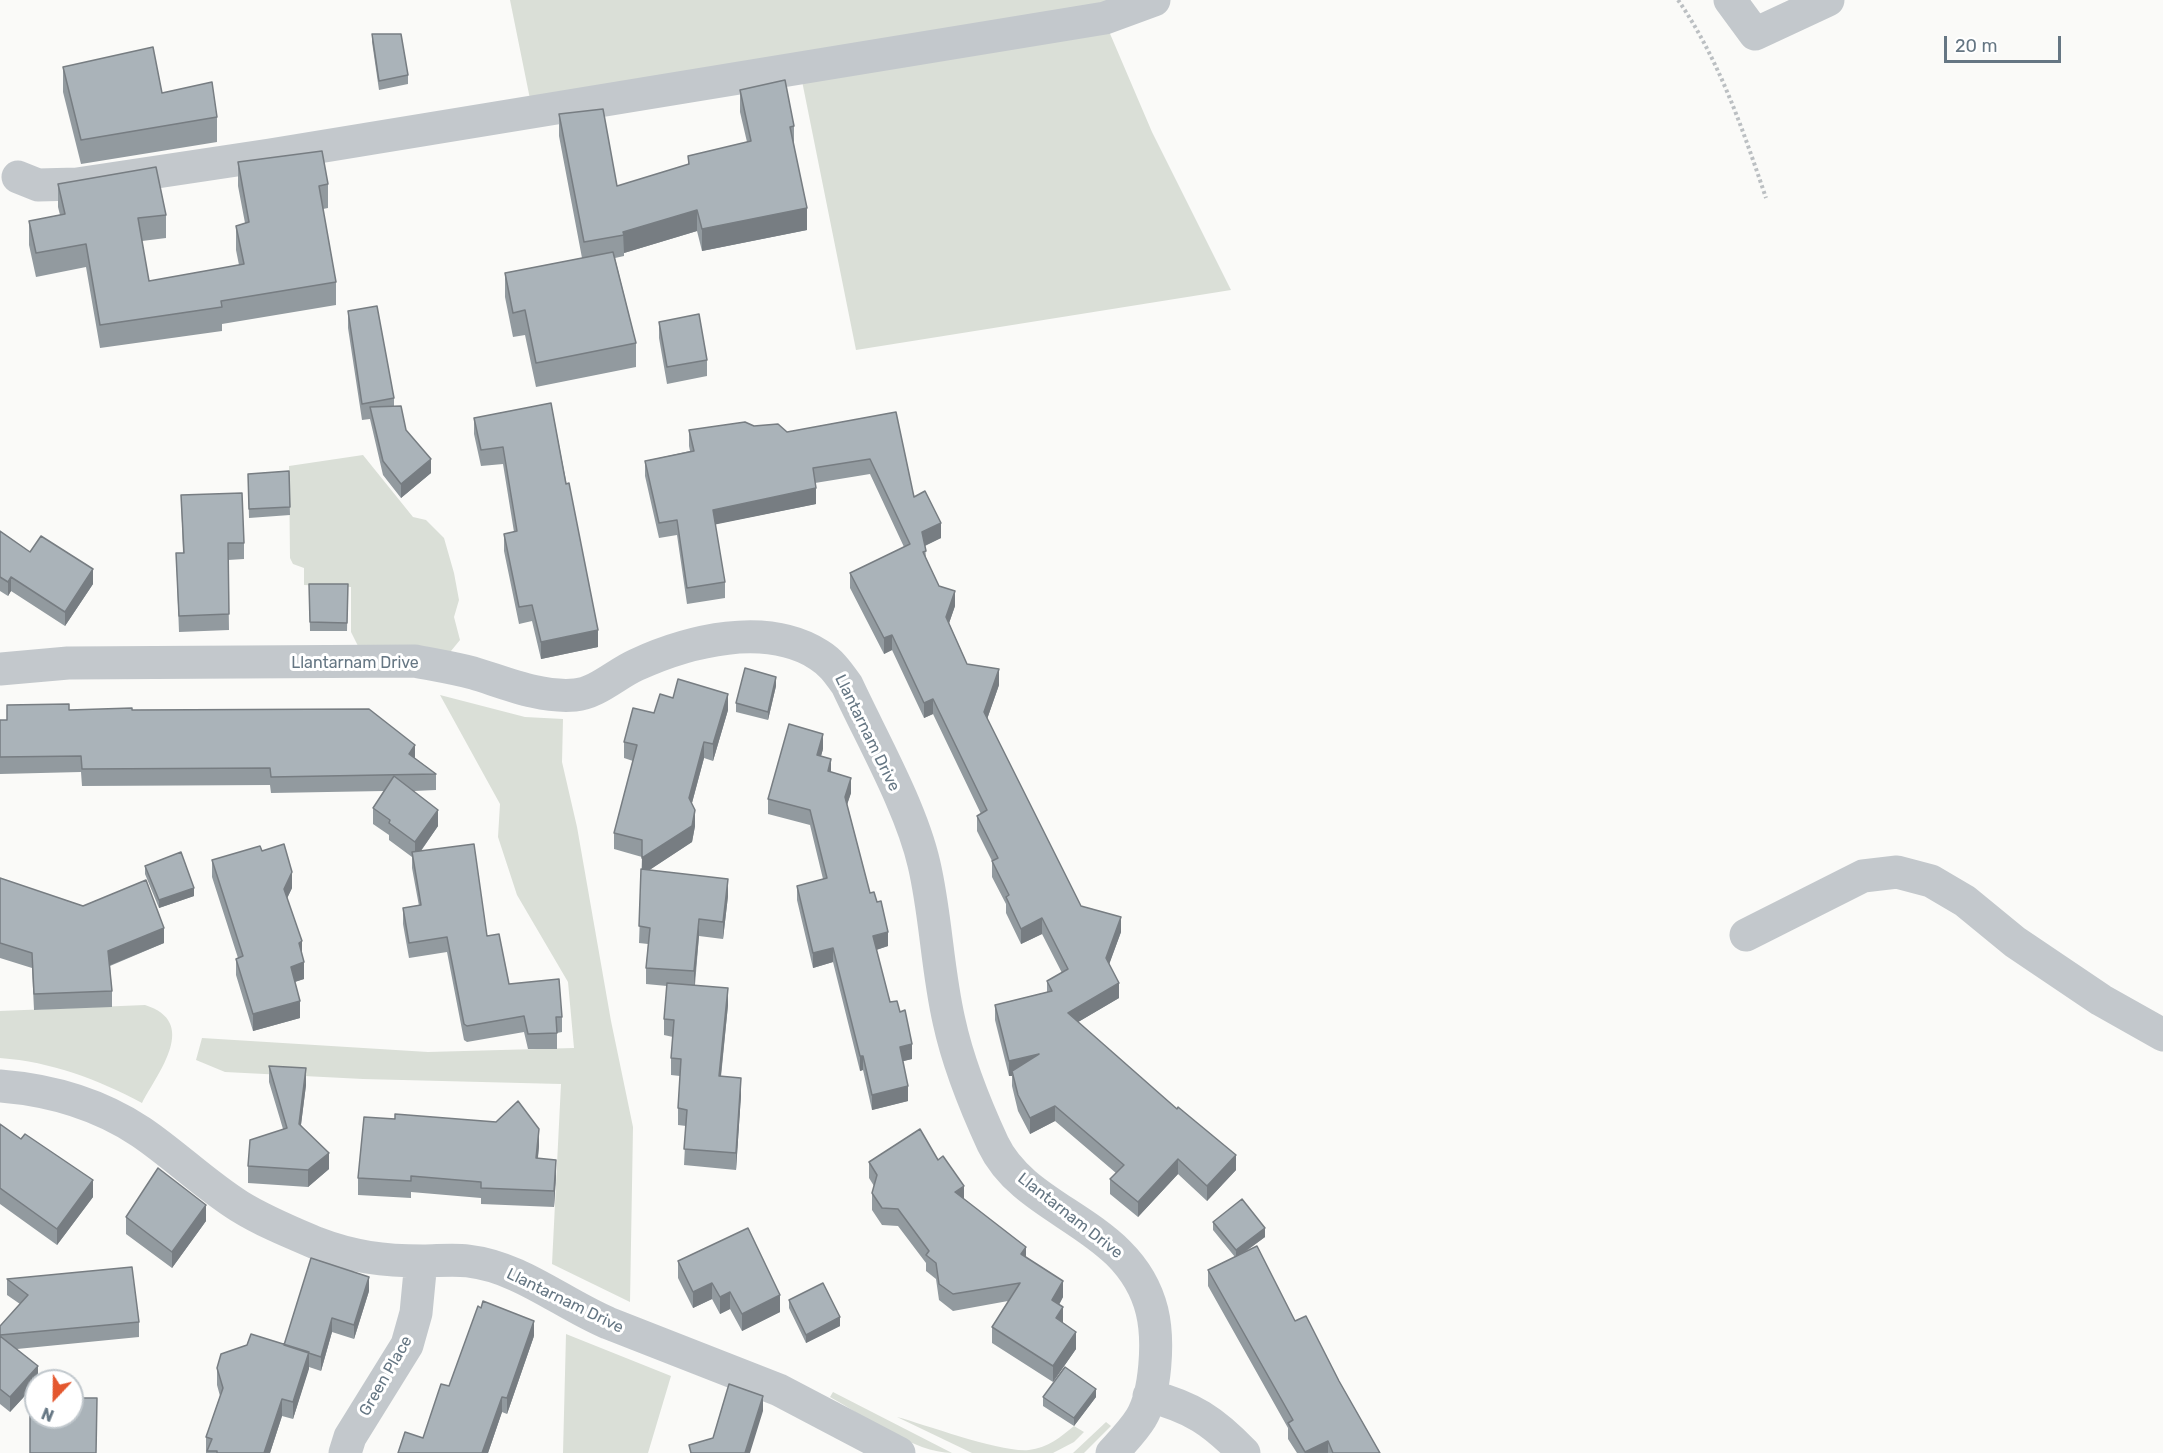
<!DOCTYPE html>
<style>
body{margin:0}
#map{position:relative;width:2163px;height:1453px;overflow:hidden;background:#fafaf8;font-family:Rubik,sans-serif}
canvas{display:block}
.north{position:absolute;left:24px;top:1369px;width:60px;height:60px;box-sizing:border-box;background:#fff;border:2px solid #c1c8cd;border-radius:50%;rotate:202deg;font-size:16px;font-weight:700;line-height:24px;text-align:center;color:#657683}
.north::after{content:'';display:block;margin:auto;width:21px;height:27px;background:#e4572e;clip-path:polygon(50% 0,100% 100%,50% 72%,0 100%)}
.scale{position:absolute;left:1944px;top:36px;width:117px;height:27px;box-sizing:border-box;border:3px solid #657683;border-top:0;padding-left:8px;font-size:18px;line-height:21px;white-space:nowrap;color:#657683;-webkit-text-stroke:4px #fff;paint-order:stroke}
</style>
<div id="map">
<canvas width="2163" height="1453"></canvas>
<div class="north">N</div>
<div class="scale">20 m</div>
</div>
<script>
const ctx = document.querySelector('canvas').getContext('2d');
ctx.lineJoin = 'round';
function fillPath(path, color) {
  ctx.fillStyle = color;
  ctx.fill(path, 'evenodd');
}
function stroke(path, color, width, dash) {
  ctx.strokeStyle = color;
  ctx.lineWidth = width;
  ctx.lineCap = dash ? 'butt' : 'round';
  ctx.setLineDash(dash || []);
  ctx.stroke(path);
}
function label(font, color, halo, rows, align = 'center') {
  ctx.font = font + ' Rubik,sans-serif';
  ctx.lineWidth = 6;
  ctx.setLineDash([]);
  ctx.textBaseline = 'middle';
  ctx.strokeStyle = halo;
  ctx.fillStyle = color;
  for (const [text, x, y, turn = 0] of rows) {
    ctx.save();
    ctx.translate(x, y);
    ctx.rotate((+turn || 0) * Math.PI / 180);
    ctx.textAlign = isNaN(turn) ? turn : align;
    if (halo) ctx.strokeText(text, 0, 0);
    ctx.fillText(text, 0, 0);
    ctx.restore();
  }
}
const green = new Path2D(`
 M 510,0 L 1117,0 L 530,99 Z
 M 1108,29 L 1152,132 L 1231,290 L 856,350 L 801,76 Z
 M 363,455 L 413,517 L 426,520 L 444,538 L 454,573 L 459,600 L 454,617 L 460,640 L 451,651 L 419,653 L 360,650 L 351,632 L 351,587 L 304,585 L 304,568 L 293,564 L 290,558 L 289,466 Z
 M 440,695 L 525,717 L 563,719 L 562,762 L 577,827 L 611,1021 L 633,1127 L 630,1302 L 552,1264 L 561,1084 L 363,1079 L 225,1072 L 196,1060 L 202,1038 L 428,1052 L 574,1048 L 568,982 L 517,895 L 498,837 L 500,804 Z
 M 145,1005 C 199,1022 159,1071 142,1103 C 97,1079 52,1062 0,1058 L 0,1011 Z
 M 566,1334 L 671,1376 L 648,1453 L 563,1453 Z
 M 833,1392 L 952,1453 C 915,1453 864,1416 830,1397 Z
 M 897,1417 C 927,1425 1001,1453 1029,1450 C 1047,1448 1061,1437 1074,1426 L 1084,1432 L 1074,1442 L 1053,1453 L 972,1453 Z
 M 1106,1422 L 1111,1426 L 1084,1453 L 1073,1453 Z`);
const path = new Path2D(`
 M 1678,0 C 1719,59 1743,130 1766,198`);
const street = new Path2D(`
 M 1730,0 L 1755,34 L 1828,0
 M 18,177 L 38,185 L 77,184 L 270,155 L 1105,18 L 1154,0
 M 0,669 L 68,663 L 415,661 C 435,665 454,668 473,673 C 506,683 540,698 575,695 C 597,693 616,674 636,665 C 688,641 766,621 819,655 C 832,663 839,674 847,685 C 872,739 911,807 924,864 C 936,915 937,969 949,1021 C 958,1063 975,1105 993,1144 C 1027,1215 1130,1222 1152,1311 C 1159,1340 1156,1393 1141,1418 C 1133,1431 1122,1442 1112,1453
 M 1746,935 L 1863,876 L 1897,872 L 1931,881 L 1965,901 L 2015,942 L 2101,1000 L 2163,1035
 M 0,1086 C 50,1090 99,1104 141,1132 C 175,1155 204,1184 239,1206 C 263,1221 290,1232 316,1243 C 352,1257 384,1261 423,1261 C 437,1261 453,1259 468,1261 C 520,1267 561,1303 608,1323 L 779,1390 L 899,1453
 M 1149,1396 C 1192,1407 1213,1421 1244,1453
 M 345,1453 L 350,1437 L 407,1345 L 416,1313 L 421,1261`);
const wall = new Path2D(`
 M 372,34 L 408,75 L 408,84 L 379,90 L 372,42 Z
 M 63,67 L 162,93 L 217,117 L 217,142 L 81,164 L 63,92 Z
 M 740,90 L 794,126 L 794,145 L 807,230 L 702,251 L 697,231 L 624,253 L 624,256 L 615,258 L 636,343 L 636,367 L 536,387 L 525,335 L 513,337 L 505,297 L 505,273 L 582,258 L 559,136 L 559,114 L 617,186 L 688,165 L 688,156 L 747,142 L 740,112 Z
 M 238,162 L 328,184 L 328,208 L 323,209 L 336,282 L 336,305 L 222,324 L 222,331 L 100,348 L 86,267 L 36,277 L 29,245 L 29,221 L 60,215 L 58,207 L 58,184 L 166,215 L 166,238 L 142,241 L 149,281 L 239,265 L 236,250 L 236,226 L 245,223 L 238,186 Z
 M 348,311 L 394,398 L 394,406 L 406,430 L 431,473 L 401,498 L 383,475 L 370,419 L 362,420 L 348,328 Z
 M 659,322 L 707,360 L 707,376 L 667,384 L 659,338 Z
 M 551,403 L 598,647 L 541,659 L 532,621 L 519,624 L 504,551 L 504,534 L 514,532 L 503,464 L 481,466 L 474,434 L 474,418 Z
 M 896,412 L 914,497 L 941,538 L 925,546 L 926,558 L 939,586 L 955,606 L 949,623 L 967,664 L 999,685 L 987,719 L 1081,906 L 1121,932 L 1109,964 L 1119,998 L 1078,1022 L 1236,1170 L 1207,1201 L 1178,1174 L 1138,1217 L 1110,1194 L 1110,1179 L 1116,1173 L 1055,1121 L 1030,1134 L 1018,1111 L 1012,1086 L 1012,1076 L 1009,1076 L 995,1020 L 995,1005 L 1047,992 L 1047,981 L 1062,973 L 1042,934 L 1021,944 L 1006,913 L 1006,904 L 992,877 L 992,861 L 977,831 L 977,816 L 981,814 L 933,714 L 924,718 L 892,650 L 884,654 L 850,588 L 850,573 L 904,547 L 870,474 L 815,483 L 816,504 L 715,524 L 725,582 L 725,598 L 687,604 L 677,535 L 659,538 L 645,476 L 645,461 L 690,451 L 689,446 L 689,430 L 754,426 L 787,432 Z
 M 289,471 L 290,515 L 249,518 L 248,474 Z
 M 181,495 L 244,543 L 244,559 L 228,560 L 229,630 L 179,632 L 176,553 L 183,553 Z
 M 0,531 L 30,552 L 93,584 L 65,626 L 11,591 L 8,596 L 0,591 Z
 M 309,584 L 348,584 L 347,631 L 310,631 Z
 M 776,686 L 768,720 L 736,712 L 736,703 Z
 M 69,710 L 132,710 L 415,758 L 436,774 L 436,790 L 414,791 L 438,826 L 421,851 L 487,936 L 509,984 L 562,1017 L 562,1032 L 557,1033 L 557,1049 L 528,1049 L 524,1032 L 467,1042 L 464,1040 L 447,952 L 409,958 L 403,924 L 403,908 L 419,906 L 412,868 L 412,857 L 389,840 L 389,835 L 373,824 L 373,808 L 384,791 L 271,793 L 270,785 L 82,786 L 81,772 L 0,774 L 0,720 L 7,720 Z
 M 728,710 L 713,761 L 704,758 L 692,803 L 695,826 L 692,842 L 649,870 L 728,896 L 723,939 L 699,936 L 695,985 L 728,1005 L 721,1077 L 741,1095 L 736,1170 L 684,1165 L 686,1126 L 678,1125 L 678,1108 L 680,1076 L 671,1075 L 671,1058 L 673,1037 L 664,1035 L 664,1019 L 667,986 L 646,984 L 646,968 L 648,944 L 639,943 L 642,857 L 614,849 L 614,833 L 633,761 L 624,758 L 624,742 L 654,713 Z
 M 823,749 L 821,756 L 831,772 L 851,793 L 847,804 L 870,893 L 888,946 L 876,950 L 890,1002 L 912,1059 L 903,1061 L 908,1101 L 872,1110 L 863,1070 L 860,1071 L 833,962 L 813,968 L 797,900 L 797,886 L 823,879 L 810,825 L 768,814 L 768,799 Z
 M 262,851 L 292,888 L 287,898 L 302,955 L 304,979 L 295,982 L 300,1018 L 253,1031 L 236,975 L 236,959 L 238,958 L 212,877 L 212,860 Z
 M 145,866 L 194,896 L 159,908 L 145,874 Z
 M 0,878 L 164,943 L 110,966 L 112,991 L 112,1007 L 34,1010 L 32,968 L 0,958 Z
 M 269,1066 L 306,1085 L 301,1125 L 329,1169 L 308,1187 L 248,1183 L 248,1166 L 283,1129 L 269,1082 Z
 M 0,1124 L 93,1197 L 57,1245 L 0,1204 Z
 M 539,1146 L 538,1158 L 556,1176 L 554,1207 L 481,1204 L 481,1198 L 411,1192 L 411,1198 L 358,1195 L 358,1178 Z
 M 938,1160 L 964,1200 L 1026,1257 L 1063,1297 L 1059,1305 L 1063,1323 L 1076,1349 L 1053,1382 L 992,1343 L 992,1327 L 1008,1301 L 953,1311 L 939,1300 L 936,1279 L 926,1271 L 926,1263 L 898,1226 L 882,1225 L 872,1210 L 872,1193 L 874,1186 L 869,1178 L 869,1162 Z
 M 126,1217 L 206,1221 L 172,1268 L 126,1234 Z
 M 1213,1222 L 1265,1237 L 1245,1252 L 1339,1381 L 1380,1453 L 1297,1453 L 1288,1439 L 1288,1428 L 1208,1286 L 1208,1270 L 1235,1257 L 1213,1230 Z
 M 678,1261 L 780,1312 L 742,1331 L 730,1309 L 720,1314 L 712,1299 L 693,1308 L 678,1278 Z
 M 7,1279 L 139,1322 L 139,1337 L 17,1349 L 38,1381 L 10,1412 L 0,1404 L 0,1326 L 20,1304 L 7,1295 Z
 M 369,1291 L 354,1339 L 332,1332 L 321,1371 L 309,1367 L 293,1419 L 282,1416 L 270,1453 L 206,1453 L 206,1437 L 220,1396 L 217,1385 L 217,1368 L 284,1345 Z
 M 789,1300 L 840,1326 L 806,1343 L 789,1308 Z
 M 534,1336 L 507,1414 L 502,1412 L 488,1453 L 398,1453 L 423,1438 Z
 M 1043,1397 L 1096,1397 L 1074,1426 L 1043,1406 Z`);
const shadedWall = new Path2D(`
 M 807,208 L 807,230 L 702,251 L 702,229 Z
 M 697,210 L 697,231 L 624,253 L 623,232 Z
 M 431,459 L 431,473 L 401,498 L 401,484 Z
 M 816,488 L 816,504 L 713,525 L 713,510 Z
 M 941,523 L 941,538 L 922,547 L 922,532 Z
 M 93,569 L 93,584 L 65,626 L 65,612 Z
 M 11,577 L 11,591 L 8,596 L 8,582 Z
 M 955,591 L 955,606 L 946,632 L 946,617 Z
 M 598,630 L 598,647 L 541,659 L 541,642 Z
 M 892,635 L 892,650 L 884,654 L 884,638 Z
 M 999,669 L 999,685 L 984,728 L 984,712 Z
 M 776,677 L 776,686 L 768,720 L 768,712 Z
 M 728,694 L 728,710 L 713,761 L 713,744 Z
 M 933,699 L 933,714 L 924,718 L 924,703 Z
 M 823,734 L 823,749 L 817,770 L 817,755 Z
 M 704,742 L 704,758 L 689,814 L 689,798 Z
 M 415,745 L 415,761 L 409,754 Z
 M 831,759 L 831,774 L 828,771 Z
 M 851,778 L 851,793 L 845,811 L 845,797 Z
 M 438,810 L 438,826 L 415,859 L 415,842 Z
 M 695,810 L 695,826 L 692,842 L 642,875 L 642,858 Z
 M 292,872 L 292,888 L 284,905 L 284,889 Z
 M 728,879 L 728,896 L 723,939 L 723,922 Z
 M 194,888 L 194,896 L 159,908 L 159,900 Z
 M 1121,917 L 1121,932 L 1106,973 L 1106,958 Z
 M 1042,918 L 1042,934 L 1021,944 L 1021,929 Z
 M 699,919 L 699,936 L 694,988 L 694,971 Z
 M 164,928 L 164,943 L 108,966 L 108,951 Z
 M 888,932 L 888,946 L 873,951 L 873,936 Z
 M 302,941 L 302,958 L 299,943 Z
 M 833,948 L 833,962 L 813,968 L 813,953 Z
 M 304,962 L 304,979 L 291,983 L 291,967 Z
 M 1119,983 L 1119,998 L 1068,1028 L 1068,1013 Z
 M 728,988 L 728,1005 L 719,1093 L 719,1076 Z
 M 300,1001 L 300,1018 L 253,1031 L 253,1014 Z
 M 912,1044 L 912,1059 L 900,1062 L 900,1047 Z
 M 1039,1054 L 1012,1071 L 1012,1076 L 1009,1076 L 1009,1061 Z
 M 860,1056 L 863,1056 L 863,1070 L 860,1071 Z
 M 306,1068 L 306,1085 L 299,1140 L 299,1124 Z
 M 741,1078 L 741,1095 L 736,1170 L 736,1153 Z
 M 908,1086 L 908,1101 L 872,1110 L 872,1095 Z
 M 1055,1106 L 1055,1121 L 1030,1134 L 1030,1118 Z
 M 539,1129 L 539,1146 L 536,1174 L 536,1158 Z
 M 329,1153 L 329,1169 L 308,1187 L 308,1170 Z
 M 1236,1155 L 1236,1170 L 1207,1201 L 1207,1186 Z
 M 1178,1159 L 1178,1174 L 1138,1217 L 1138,1202 Z
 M 556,1160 L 556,1176 L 554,1207 L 554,1191 Z
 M 93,1180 L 93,1197 L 57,1245 L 57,1229 Z
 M 964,1186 L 964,1203 L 955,1192 Z
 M 206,1205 L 206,1221 L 172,1268 L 172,1252 Z
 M 1265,1228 L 1265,1237 L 1236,1258 L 1236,1250 Z
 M 1026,1247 L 1026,1263 L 1021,1254 Z
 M 369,1277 L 369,1291 L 354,1339 L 354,1325 Z
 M 1063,1281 L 1063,1297 L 1052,1317 L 1052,1300 Z
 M 712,1283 L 712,1299 L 693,1308 L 693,1292 Z
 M 730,1292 L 730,1309 L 720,1314 L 720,1297 Z
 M 780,1295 L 780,1312 L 742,1331 L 742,1314 Z
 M 1063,1307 L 1063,1324 L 1056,1318 Z
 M 840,1317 L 840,1326 L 806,1343 L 806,1335 Z
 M 332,1318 L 332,1332 L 321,1371 L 321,1357 Z
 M 534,1321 L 534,1336 L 507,1414 L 507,1398 Z
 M 1076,1332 L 1076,1349 L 1053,1382 L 1053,1366 Z
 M 309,1352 L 309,1369 L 293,1419 L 293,1402 Z
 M 38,1366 L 38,1381 L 36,1381 L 36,1384 L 10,1412 L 10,1397 Z
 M 1096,1389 L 1096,1397 L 1074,1426 L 1074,1418 Z
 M 763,1396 L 763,1411 L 750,1453 L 745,1453 Z
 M 502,1397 L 502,1412 L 488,1453 L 482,1453 Z
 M 282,1399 L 282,1416 L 270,1453 L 264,1453 Z
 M 1328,1441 L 1328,1453 L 1305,1453 L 1305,1452 Z`);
const building = new Path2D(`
 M 372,34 L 401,34 L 408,75 L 379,81 Z
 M 153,47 L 162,93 L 212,82 L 217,117 L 81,140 L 63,67 Z
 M 785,80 L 794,126 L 790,127 L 807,208 L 702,229 L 697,210 L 623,232 L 624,235 L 584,242 L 559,114 L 603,109 L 617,186 L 689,164 L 688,156 L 751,141 L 740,90 Z
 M 322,151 L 328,184 L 319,186 L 336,282 L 221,301 L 222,307 L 100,325 L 86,244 L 36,253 L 29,221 L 65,214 L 58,184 L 156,167 L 166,215 L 138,218 L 149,281 L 244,264 L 236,226 L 249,222 L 238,162 Z
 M 613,252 L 636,343 L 536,363 L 525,310 L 513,313 L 505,273 Z
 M 377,306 L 394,398 L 362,404 L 348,311 Z
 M 699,314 L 707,360 L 667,367 L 659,322 Z
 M 551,403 L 566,484 L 569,483 L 598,630 L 541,642 L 532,605 L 519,607 L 504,534 L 517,531 L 503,447 L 481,450 L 474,418 Z
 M 401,406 L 406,430 L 431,459 L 401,484 L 383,461 L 370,407 Z
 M 896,412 L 914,497 L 925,491 L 941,523 L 922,532 L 926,551 L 923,552 L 939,586 L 955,591 L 946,617 L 967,664 L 999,669 L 984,712 L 1081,906 L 1121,917 L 1106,958 L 1119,983 L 1068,1013 L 1177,1109 L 1178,1107 L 1236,1155 L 1207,1186 L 1178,1159 L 1138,1202 L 1110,1179 L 1124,1165 L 1055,1106 L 1030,1118 L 1018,1095 L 1012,1071 L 1039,1054 L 1009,1061 L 995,1005 L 1052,991 L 1047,981 L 1068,969 L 1042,918 L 1021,929 L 1006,897 L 1009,895 L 992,861 L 998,858 L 977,816 L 987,810 L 933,699 L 924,703 L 892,635 L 884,638 L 850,573 L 910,544 L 870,459 L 813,468 L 816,488 L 713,510 L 725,582 L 687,588 L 677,520 L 659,523 L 645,461 L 694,451 L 689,430 L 745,422 L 754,426 L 778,424 L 787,432 Z
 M 289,471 L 290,507 L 249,509 L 248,474 Z
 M 242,493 L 244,543 L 228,543 L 229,614 L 179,616 L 176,553 L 184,553 L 181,495 Z
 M 0,531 L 30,552 L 41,536 L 93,569 L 65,612 L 11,577 L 8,582 L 0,577 Z
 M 309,584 L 348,584 L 347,623 L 310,622 Z
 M 745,668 L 776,677 L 768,712 L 736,703 Z
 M 678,679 L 728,694 L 713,744 L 704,742 L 689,798 L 695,810 L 692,826 L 642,858 L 642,840 L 614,833 L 637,745 L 624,742 L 633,708 L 654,713 L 660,694 L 673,698 Z
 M 69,704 L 69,710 L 132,708 L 132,710 L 369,709 L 415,745 L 409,754 L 436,774 L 271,777 L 270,768 L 82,769 L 81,756 L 0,757 L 0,720 L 7,720 L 7,705 Z
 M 789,724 L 823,734 L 817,755 L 831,759 L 828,771 L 851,778 L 845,797 L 870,893 L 874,892 L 877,902 L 881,901 L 888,932 L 873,936 L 890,1002 L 897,1001 L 900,1012 L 905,1010 L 912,1044 L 900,1047 L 908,1086 L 872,1095 L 863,1056 L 860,1056 L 833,948 L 813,953 L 797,886 L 827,878 L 810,810 L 768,799 Z
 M 394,776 L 438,810 L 415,842 L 389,823 L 390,820 L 373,808 Z
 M 284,844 L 292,872 L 284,889 L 302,941 L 299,943 L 304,962 L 291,967 L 300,1001 L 253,1014 L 236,959 L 243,956 L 212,860 L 260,846 L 262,851 Z
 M 474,844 L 487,936 L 499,934 L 509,984 L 559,979 L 562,1017 L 556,1017 L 557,1033 L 528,1034 L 524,1016 L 467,1026 L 464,1024 L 447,937 L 409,943 L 403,908 L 421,905 L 412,852 Z
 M 181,852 L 194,888 L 159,900 L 145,866 Z
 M 641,869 L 728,879 L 723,922 L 699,919 L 694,971 L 646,968 L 650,928 L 639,926 Z
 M 0,878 L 83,906 L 146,880 L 164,928 L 108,951 L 112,991 L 34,994 L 32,953 L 0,943 Z
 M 667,983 L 728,988 L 719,1076 L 741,1078 L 736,1153 L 684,1149 L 687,1110 L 678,1108 L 681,1059 L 671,1058 L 674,1020 L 664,1019 Z
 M 269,1066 L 306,1068 L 299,1124 L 329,1153 L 308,1170 L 248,1166 L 250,1140 L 287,1128 Z
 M 518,1101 L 539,1129 L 536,1158 L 556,1160 L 554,1191 L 481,1188 L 481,1182 L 411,1176 L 411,1181 L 358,1178 L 364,1117 L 395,1119 L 395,1114 L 496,1122 Z
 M 0,1124 L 21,1139 L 25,1134 L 93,1180 L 57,1229 L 0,1188 Z
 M 920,1129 L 938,1160 L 943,1156 L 964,1186 L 955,1192 L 1026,1247 L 1021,1254 L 1063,1281 L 1052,1300 L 1063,1307 L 1056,1318 L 1076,1332 L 1053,1366 L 992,1327 L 1020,1283 L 953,1294 L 939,1284 L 936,1263 L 926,1255 L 929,1251 L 898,1209 L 882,1208 L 872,1193 L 877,1175 L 869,1162 Z
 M 158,1168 L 206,1205 L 172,1252 L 126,1217 Z
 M 1242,1199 L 1265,1228 L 1236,1250 L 1213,1222 Z
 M 748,1228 L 780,1295 L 742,1314 L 730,1292 L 720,1297 L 712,1283 L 693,1292 L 678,1261 Z
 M 1257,1246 L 1295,1321 L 1306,1316 L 1339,1381 L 1380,1453 L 1333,1453 L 1328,1441 L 1305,1452 L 1288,1423 L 1293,1420 L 1208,1270 Z
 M 311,1258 L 369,1277 L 354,1325 L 332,1318 L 321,1357 L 284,1345 Z
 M 132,1267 L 139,1322 L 0,1335 L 0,1326 L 28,1295 L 7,1279 Z
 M 823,1283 L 840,1317 L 806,1335 L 789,1300 Z
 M 483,1301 L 534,1321 L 507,1398 L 502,1397 L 482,1453 L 398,1453 L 405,1432 L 423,1438 L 441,1384 L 449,1386 L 478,1306 L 481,1308 Z
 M 251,1334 L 309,1352 L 293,1402 L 282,1399 L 264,1453 L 217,1453 L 217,1451 L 207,1451 L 212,1439 L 206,1437 L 223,1388 L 217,1368 L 221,1354 L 247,1345 Z
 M 0,1336 L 38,1366 L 10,1397 L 0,1389 Z
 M 1065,1367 L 1096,1389 L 1074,1418 L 1043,1397 Z
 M 729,1384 L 763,1396 L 745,1453 L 691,1453 L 689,1445 L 713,1438 Z
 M 30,1397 L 36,1397 L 36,1417 L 72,1417 L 72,1398 L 97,1398 L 96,1453 L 30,1453 Z`);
const streetNames = [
 ["Llantarnam Drive",355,663],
 ["Llantarnam Drive",867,733,64],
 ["Llantarnam Drive",1070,1216,38],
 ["Llantarnam Drive",565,1301,26],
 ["Green Place",386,1376,-60]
];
fillPath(green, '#dadfd7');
stroke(path, '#bbbfc2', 4, [3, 3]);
stroke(street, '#c3c8cc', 33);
fillPath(wall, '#929a9f');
fillPath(shadedWall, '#777d82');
fillPath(building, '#aab3b9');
stroke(building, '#777d82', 1.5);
label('16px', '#657683', '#fff', streetNames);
</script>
